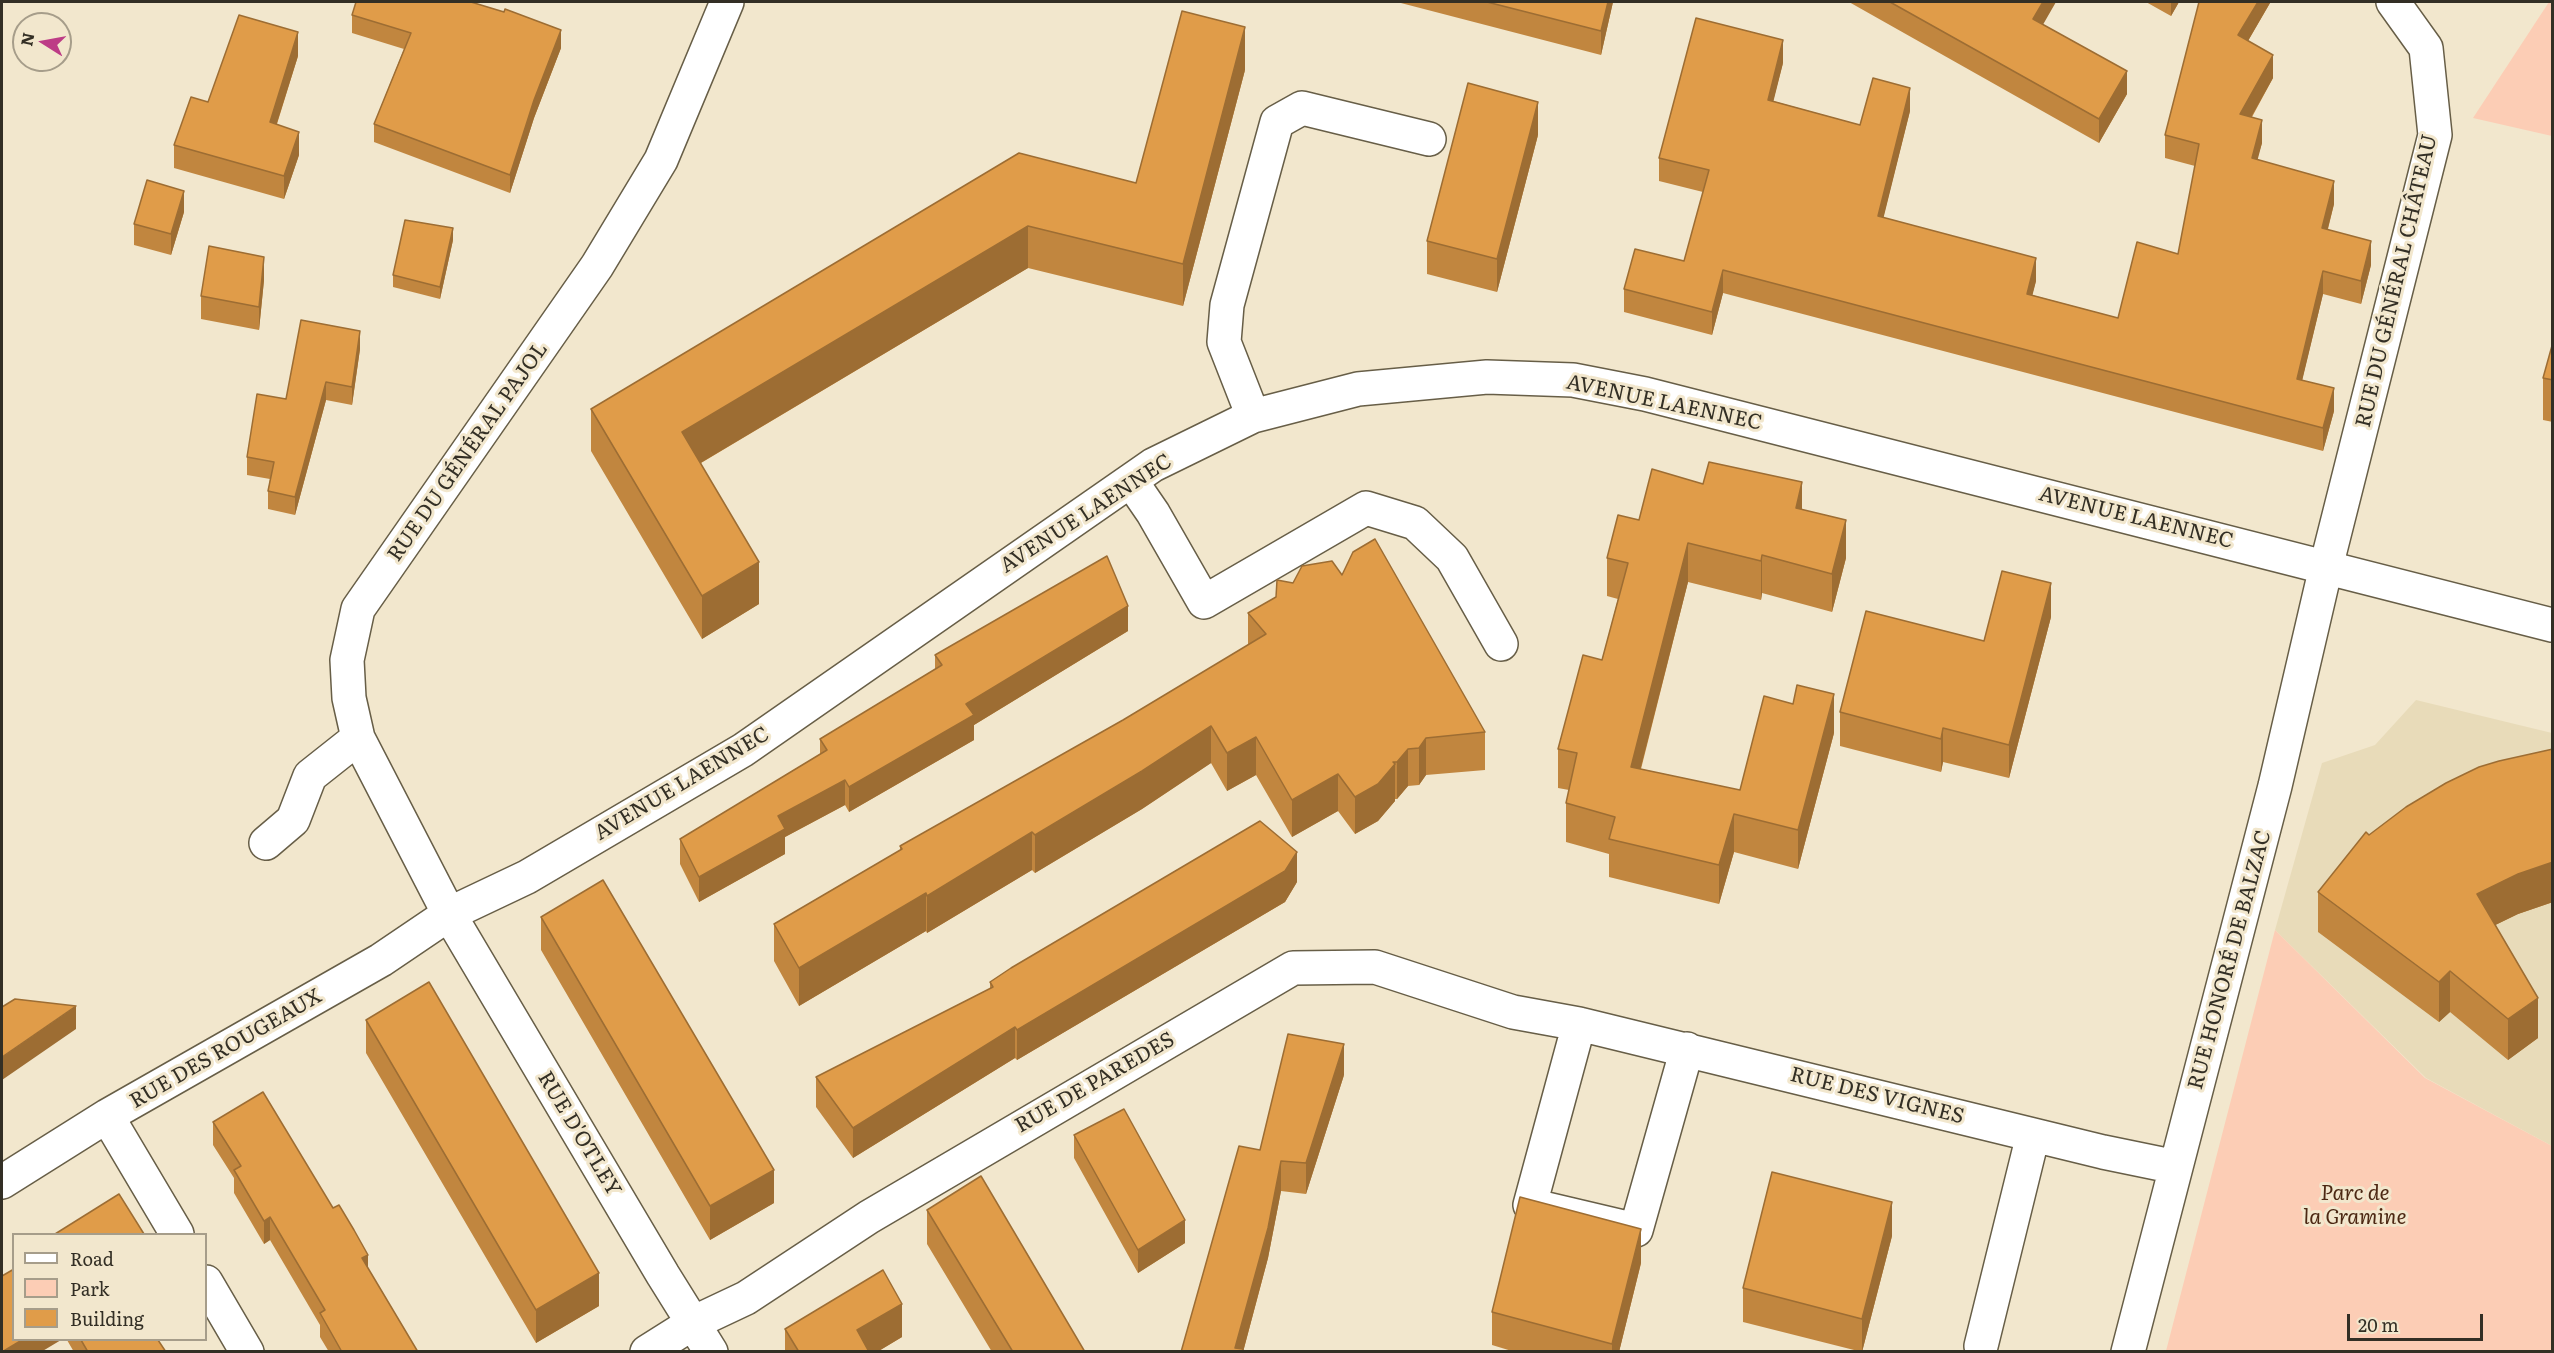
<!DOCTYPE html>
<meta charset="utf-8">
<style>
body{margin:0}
#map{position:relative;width:2554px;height:1353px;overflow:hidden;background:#f2e7cd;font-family:Literata,serif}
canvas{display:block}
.frame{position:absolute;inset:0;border:3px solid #332f25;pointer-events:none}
.legend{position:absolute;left:12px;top:1233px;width:195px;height:108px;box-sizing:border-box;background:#f2e7cd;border:2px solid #a69d8a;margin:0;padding:8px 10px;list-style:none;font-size:18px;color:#332f25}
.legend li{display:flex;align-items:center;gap:12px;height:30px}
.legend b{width:30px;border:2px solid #a69d8a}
.north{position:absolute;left:12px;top:12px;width:60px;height:60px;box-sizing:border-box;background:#f2e7cd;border:2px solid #a69d8a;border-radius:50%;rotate:281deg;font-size:16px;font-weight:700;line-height:24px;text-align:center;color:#332f25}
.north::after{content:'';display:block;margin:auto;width:21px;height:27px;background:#bd3c86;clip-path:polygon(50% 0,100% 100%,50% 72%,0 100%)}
.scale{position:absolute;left:2347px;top:1314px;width:136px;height:27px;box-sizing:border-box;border:3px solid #332f25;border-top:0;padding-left:8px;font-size:18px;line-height:21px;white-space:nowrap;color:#332f25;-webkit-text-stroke:4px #f2e7cd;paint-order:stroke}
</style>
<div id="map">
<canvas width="2554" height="1353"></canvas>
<div class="frame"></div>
<ul class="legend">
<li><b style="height:8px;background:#fff"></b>Road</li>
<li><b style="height:16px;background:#fccdb5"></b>Park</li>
<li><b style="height:16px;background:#e09c49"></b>Building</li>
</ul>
<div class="north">N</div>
<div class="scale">20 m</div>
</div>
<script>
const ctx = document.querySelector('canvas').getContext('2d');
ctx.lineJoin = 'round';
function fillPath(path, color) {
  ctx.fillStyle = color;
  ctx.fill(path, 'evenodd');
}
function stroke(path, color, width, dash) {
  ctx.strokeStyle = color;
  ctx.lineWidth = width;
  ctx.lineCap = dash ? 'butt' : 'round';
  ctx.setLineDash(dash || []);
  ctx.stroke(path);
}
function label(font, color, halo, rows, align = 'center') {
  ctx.font = font + ' Literata,serif';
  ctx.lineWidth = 6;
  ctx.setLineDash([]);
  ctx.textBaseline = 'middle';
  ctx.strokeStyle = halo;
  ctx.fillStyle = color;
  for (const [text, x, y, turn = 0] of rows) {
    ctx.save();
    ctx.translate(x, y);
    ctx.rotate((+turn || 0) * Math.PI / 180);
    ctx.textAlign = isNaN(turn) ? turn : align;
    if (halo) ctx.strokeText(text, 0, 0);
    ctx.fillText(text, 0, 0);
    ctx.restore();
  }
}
const built = new Path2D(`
 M 2416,700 L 2552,733 L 2552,1146 L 2426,1078 L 2275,930 L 2322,763 L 2375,745 Z`);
const green = new Path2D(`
 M 2549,2 L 2552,2 L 2552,136 L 2473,118 Z
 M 2275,930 L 2425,1078 L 2552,1146 L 2552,1351 L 2166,1351 Z`);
const minor = new Path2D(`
 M 1253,416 L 1224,342 L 1227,305 L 1277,122 L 1302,108 L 1429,139
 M 1131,481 L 1153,513 L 1204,602 L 1366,508 L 1415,523 L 1452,558 L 1501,644
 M 266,843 L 293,820 L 310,776 L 358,738
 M 1579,1024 L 1530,1205 L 1636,1230 L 1687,1049
 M 107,1116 L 177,1234
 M 2,1182 L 107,1116 L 381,960 L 449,914 L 527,877 L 743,750 L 1153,465 L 1253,416 L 1358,389 L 1487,377 L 1573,380 L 1645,394 L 2552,625
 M 206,1282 L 247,1352
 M 1981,1346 L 2033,1135
 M 647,1352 L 693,1323 L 746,1298 L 869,1217 L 1293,968 L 1375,967 L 1513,1012 L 1579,1024 L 2103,1152 L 2176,1167
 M 711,1352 L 663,1275 L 449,914 L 358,738 L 349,698 L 347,660 L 358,609 L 597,266 L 661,160 L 727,2
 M 2128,1352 L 2275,786 L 2326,567 L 2435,135 L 2426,48 L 2393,2`);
const wall = new Path2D(`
 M 1397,2 L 1613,2 L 1601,55 Z
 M 1849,2 L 1997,2 L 2043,24 L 2127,94 L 2099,143 Z
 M 2146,2 L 2179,2 L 2171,16 Z
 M 2270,2 L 2270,3 L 2248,41 L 2273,78 L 2252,117 L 2262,143 L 2257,159 L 2334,204 L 2328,229 L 2371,265 L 2361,304 L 2323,294 L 2302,380 L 2334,411 L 2323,451 L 1723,293 L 1712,335 L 1624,312 L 1624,289 L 1684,261 L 1703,192 L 1659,181 L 1659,158 L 1783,63 L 1773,101 L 1860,125 L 1910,111 L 1883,218 L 2036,281 L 2032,295 L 2118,318 L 2178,254 L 2195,166 L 2165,158 L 2165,135 Z
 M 352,15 L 561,48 L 534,118 L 510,193 L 374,142 L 374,124 L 404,49 L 352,33 Z
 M 298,56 L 277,124 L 299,155 L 284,199 L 174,168 L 174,145 L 208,102 Z
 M 1245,70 L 1183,306 L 1028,268 L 701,463 L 759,604 L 702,639 L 591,451 L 591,409 L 1019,153 L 1136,183 Z
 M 1538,135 L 1497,292 L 1427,274 L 1427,241 Z
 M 184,212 L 171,255 L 134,245 L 134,224 Z
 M 453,240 L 440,299 L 393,287 L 393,275 Z
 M 264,280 L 259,330 L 201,319 L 201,296 Z
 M 2553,342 L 2553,422 L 2543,420 L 2543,378 Z
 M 360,349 L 352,405 L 326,400 L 295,515 L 268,509 L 268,491 L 270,479 L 247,475 L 247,457 L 286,399 Z
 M 1703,484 L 1802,510 L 1846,558 L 1832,612 L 1762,593 L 1761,600 L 1688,582 L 1641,769 L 1740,790 L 1834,733 L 1798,869 L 1734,852 L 1719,904 L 1609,877 L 1609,854 L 1566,842 L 1566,803 L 1569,790 L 1558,788 L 1558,749 L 1602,660 L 1618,599 L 1607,596 L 1607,558 L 1639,520 Z
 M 1342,575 L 1485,732 L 1485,770 L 1426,775 L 1419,785 L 1408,786 L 1397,799 L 1395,799 L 1395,801 L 1378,821 L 1355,834 L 1338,811 L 1292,837 L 1256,775 L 1227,791 L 1211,763 L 1142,809 L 1035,873 L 1032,870 L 927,933 L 926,931 L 799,1006 L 774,961 L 774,924 L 900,850 L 900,846 L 1123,720 L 1248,645 L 1248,613 L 1276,597 L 1293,583 Z
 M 2051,617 L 2009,778 L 1943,762 L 1941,772 L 1840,746 L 1840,712 L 1984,641 Z
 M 1128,631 L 974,725 L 974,740 L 849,812 L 845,805 L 785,837 L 785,854 L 699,902 L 680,864 L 680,839 L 820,754 L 820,739 L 935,669 L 935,655 Z
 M 2553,749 L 2553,902 L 2518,914 L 2495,925 L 2538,1038 L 2508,1060 L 2450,1012 L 2439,1022 L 2318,932 L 2318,892 L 2369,835 Z
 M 1297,882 L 1285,902 L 1017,1060 L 1015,1058 L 853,1158 L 816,1107 L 816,1077 L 990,989 L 990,982 Z
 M 541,917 L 774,1203 L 710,1240 L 541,950 Z
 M 366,1020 L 599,1306 L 536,1343 L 366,1053 Z
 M 1344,1075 L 1306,1194 L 1281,1191 L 1268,1258 L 1243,1352 L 1181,1352 L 1260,1150 Z
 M 213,1122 L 368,1268 L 418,1352 L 329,1352 L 320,1337 L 320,1325 L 270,1240 L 264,1244 L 234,1193 L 234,1178 L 213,1145 Z
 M 1074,1135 L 1185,1243 L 1138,1273 L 1074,1158 Z
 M 927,1210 L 1085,1352 L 992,1352 L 927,1244 Z
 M 1892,1236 L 1862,1352 L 1743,1322 L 1743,1288 Z
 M 1641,1263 L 1619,1352 L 1515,1352 L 1492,1345 L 1492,1312 Z
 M 785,1329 L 902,1337 L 877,1352 L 785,1352 Z
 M 67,1340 L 158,1340 L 166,1352 L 74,1352 Z`);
const shadedWall = new Path2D(`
 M 1608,2 L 1613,2 L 1601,55 L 1601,31 Z
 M 2043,2 L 2056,2 L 2033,42 L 2033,19 Z
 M 2171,2 L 2179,2 L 2171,16 Z
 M 2258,2 L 2270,2 L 2270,3 L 2238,58 L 2238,35 Z
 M 1245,27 L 1245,70 L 1183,306 L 1183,264 Z
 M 561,30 L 561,48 L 534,118 L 510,193 L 510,175 L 534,100 Z
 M 298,32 L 298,56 L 270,145 L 270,122 Z
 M 1783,40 L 1783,63 L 1768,123 L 1768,100 Z
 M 2273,55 L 2273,78 L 2240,137 L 2240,114 Z
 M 2127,71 L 2127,94 L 2099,143 L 2099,119 Z
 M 1910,88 L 1910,111 L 1878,240 L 1878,216 Z
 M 1538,102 L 1538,135 L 1497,292 L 1497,259 Z
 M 2262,120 L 2262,143 L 2252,181 L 2252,158 Z
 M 299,132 L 299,155 L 284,199 L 284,176 Z
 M 2334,181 L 2334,204 L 2322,251 L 2322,228 Z
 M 184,191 L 184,212 L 171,255 L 171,234 Z
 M 1028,226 L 1028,268 L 682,474 L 682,432 Z
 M 453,228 L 453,240 L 440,299 L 440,287 Z
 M 2371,241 L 2371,265 L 2361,304 L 2361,281 Z
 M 264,257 L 264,280 L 259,330 L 259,307 Z
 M 2036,258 L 2036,281 L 2027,317 L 2027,294 Z
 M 1723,270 L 1723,293 L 1712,335 L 1712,312 Z
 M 2323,271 L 2323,294 L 2297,402 L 2297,379 Z
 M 360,331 L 360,349 L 352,405 L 352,387 Z
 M 326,382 L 326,400 L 295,515 L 295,497 Z
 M 2334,388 L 2334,411 L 2323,451 L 2323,428 Z
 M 1802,482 L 1802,521 L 1796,508 Z
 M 1846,520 L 1846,558 L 1832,612 L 1832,574 Z
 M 1688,543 L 1688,582 L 1631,806 L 1631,767 Z
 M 1762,555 L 1762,593 L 1761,600 L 1761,561 Z
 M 759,562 L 759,604 L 702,639 L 702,596 Z
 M 2051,583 L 2051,617 L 2009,778 L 2009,745 Z
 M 1128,606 L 1128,631 L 974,725 L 974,740 L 849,812 L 849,787 L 966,704 Z
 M 1834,694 L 1834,733 L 1798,869 L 1798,830 Z
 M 1211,726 L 1211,763 L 1142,809 L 1035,873 L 1035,835 Z
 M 1943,728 L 1943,762 L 1941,772 L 1941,739 Z
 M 1256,737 L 1256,775 L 1227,791 L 1227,753 Z
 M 1426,738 L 1426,775 L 1419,785 L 1419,748 Z
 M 1408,749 L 1408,786 L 1397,799 L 1397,762 Z
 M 1395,764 L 1395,801 L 1378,821 L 1355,834 L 1355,797 Z
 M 1338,774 L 1338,811 L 1292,837 L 1292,800 Z
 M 845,780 L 845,805 L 785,837 L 785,854 L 699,902 L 699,877 L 778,816 Z
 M 1734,814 L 1734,852 L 1719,904 L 1719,865 Z
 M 1032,832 L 1032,870 L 927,933 L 927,896 Z
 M 1297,852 L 1297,882 L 1285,902 L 1017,1060 L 1017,1030 Z
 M 2553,862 L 2553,902 L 2518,914 L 2477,934 L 2477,894 L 2518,874 Z
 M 926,893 L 926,931 L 799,1006 L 799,968 Z
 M 2450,971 L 2450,1012 L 2439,1022 L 2439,982 Z
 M 2538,998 L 2538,1038 L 2508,1060 L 2508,1019 Z
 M 76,1006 L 76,1029 L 2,1080 L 2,1057 Z
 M 1015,1027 L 1015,1058 L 853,1158 L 853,1128 Z
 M 1344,1044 L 1344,1075 L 1306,1194 L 1306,1163 Z
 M 1281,1161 L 1281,1191 L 1268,1258 L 1243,1352 L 1235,1352 L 1235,1348 Z
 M 774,1170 L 774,1203 L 710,1240 L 710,1206 Z
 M 1892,1202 L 1892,1236 L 1862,1352 L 1862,1319 Z
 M 270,1217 L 270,1240 L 264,1244 L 264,1221 Z
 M 1185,1220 L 1185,1243 L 1138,1273 L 1138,1250 Z
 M 1641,1229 L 1641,1263 L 1619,1352 L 1612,1352 L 1612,1344 Z
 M 368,1255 L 368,1278 L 362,1258 Z
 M 599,1273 L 599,1306 L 536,1343 L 536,1310 Z
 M 902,1304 L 902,1337 L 877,1352 L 857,1352 L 857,1330 Z
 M 22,1340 L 61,1340 L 41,1352 L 2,1352 Z`);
const building = new Path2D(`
 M 356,2 L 471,2 L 504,12 L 505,9 L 561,30 L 534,100 L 510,175 L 374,124 L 411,33 L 352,15 Z
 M 1487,2 L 1608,2 L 1601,31 Z
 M 1890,2 L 2043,2 L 2033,19 L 2127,71 L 2099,119 Z
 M 2199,2 L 2258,2 L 2238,35 L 2273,55 L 2240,114 L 2262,120 L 2252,158 L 2334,181 L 2322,228 L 2371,241 L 2361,281 L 2323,271 L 2297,379 L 2334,388 L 2323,428 L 1723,270 L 1712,312 L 1624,289 L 1635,249 L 1684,261 L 1696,217 L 1709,170 L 1659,158 L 1696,18 L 1783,40 L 1768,100 L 1860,125 L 1873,78 L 1910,88 L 1878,216 L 2036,258 L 2027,294 L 2118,318 L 2137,242 L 2178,254 L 2199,144 L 2165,135 Z
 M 1182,11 L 1245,27 L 1183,264 L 1028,226 L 682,432 L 759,562 L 702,596 L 591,409 L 1019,153 L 1136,183 Z
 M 239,15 L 298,32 L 270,122 L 299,132 L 284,176 L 174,145 L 191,97 L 208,102 Z
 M 1468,83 L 1538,102 L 1497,259 L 1427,241 Z
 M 147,180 L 184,191 L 171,234 L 134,224 Z
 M 405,220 L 453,228 L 440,287 L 393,275 Z
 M 209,246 L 264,257 L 259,307 L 201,296 Z
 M 301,320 L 360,331 L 352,387 L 326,382 L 295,497 L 268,491 L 274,462 L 247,457 L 257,394 L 286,399 Z
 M 2553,342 L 2553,380 L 2543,378 Z
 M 1709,462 L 1802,482 L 1796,508 L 1846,520 L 1832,574 L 1762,555 L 1761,561 L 1688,543 L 1631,767 L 1740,790 L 1764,696 L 1793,704 L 1797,685 L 1834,694 L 1798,830 L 1734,814 L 1719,865 L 1609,839 L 1615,817 L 1566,803 L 1577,753 L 1558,749 L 1583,655 L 1602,660 L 1628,563 L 1607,558 L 1618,515 L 1639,520 L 1652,469 L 1703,484 Z
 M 1375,539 L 1485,732 L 1426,738 L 1419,748 L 1408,749 L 1397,762 L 1393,762 L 1395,764 L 1378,784 L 1355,797 L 1338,774 L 1292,800 L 1256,737 L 1227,753 L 1211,726 L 1142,771 L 1035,835 L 1032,832 L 927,896 L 926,893 L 799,968 L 774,924 L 902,849 L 900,846 L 1123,720 L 1266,634 L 1248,613 L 1276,597 L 1277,580 L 1293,583 L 1302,566 L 1332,561 L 1342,575 L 1353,552 Z
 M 1107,556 L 1128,606 L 966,704 L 974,715 L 849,787 L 845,780 L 778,816 L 785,829 L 699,877 L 680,839 L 827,750 L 820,739 L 942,665 L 935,655 Z
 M 2002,571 L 2051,583 L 2009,745 L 1943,728 L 1941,739 L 1840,712 L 1866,611 L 1984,641 Z
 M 2553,749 L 2553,862 L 2518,874 L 2477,894 L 2538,998 L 2508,1019 L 2450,971 L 2439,982 L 2318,892 L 2366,832 L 2369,835 L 2406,807 L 2446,783 L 2479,767 L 2499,761 Z
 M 1260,821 L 1297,852 L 1285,871 L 1017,1030 L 1015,1027 L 853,1128 L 816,1077 L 993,987 L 990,982 L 1011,968 Z
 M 603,880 L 774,1170 L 710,1206 L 541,917 Z
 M 429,982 L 599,1273 L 536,1310 L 366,1020 Z
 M 15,999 L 76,1006 L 2,1057 L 2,1007 Z
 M 1288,1034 L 1344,1044 L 1306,1163 L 1281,1161 L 1268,1228 L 1235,1348 L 1243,1349 L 1242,1352 L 1181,1352 L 1239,1146 L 1260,1150 Z
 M 263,1092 L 333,1208 L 339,1205 L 354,1230 L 368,1255 L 362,1258 L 418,1352 L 342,1352 L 320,1313 L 325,1310 L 270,1217 L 264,1221 L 234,1170 L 241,1166 L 213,1122 Z
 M 1124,1109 L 1185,1220 L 1138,1250 L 1074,1135 Z
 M 1772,1172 L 1892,1202 L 1862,1319 L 1743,1288 Z
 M 981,1176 L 1085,1352 L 1013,1352 L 927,1210 Z
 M 119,1194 L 144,1234 L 55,1234 Z
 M 1520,1197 L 1641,1229 L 1612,1344 L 1492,1312 Z
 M 14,1269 L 14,1340 L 22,1340 L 2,1352 L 2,1276 Z
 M 883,1270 L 902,1304 L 857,1330 L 869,1352 L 799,1352 L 785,1329 Z
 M 81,1340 L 158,1340 L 166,1352 L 88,1352 Z`);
const streetNames = [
 ["RUE DU GÉNÉRAL CHÂTEAU",2397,281,-77],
 ["AVENUE LAENNEC",1664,403,12],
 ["RUE DU GÉNÉRAL PAJOL",468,452,-55],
 ["AVENUE LAENNEC",1086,514,-33],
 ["AVENUE LAENNEC",2136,518,14],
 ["AVENUE LAENNEC",682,784,-31],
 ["RUE HONORÉ DE BALZAC",2230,960,-75],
 ["RUE DES ROUGEAUX",226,1049,-30],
 ["RUE DE PAREDES",1095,1083,-30],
 ["RUE DES VIGNES",1877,1096,14],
 ["RUE D'OTLEY",579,1134,59]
];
const parkNames = [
 ["Parc de",2355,1194],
 ["la Gramine",2355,1218]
];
fillPath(built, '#e8dbb9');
fillPath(green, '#fccdb5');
stroke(minor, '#675e47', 36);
stroke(minor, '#fff', 33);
fillPath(wall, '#c1863f');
fillPath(shadedWall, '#9d6d33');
fillPath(building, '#e09c49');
stroke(building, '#9d6d33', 1.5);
label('21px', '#332f25', '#f2e7cd', streetNames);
label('italic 21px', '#4c2813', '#f2e7cd', parkNames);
</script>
